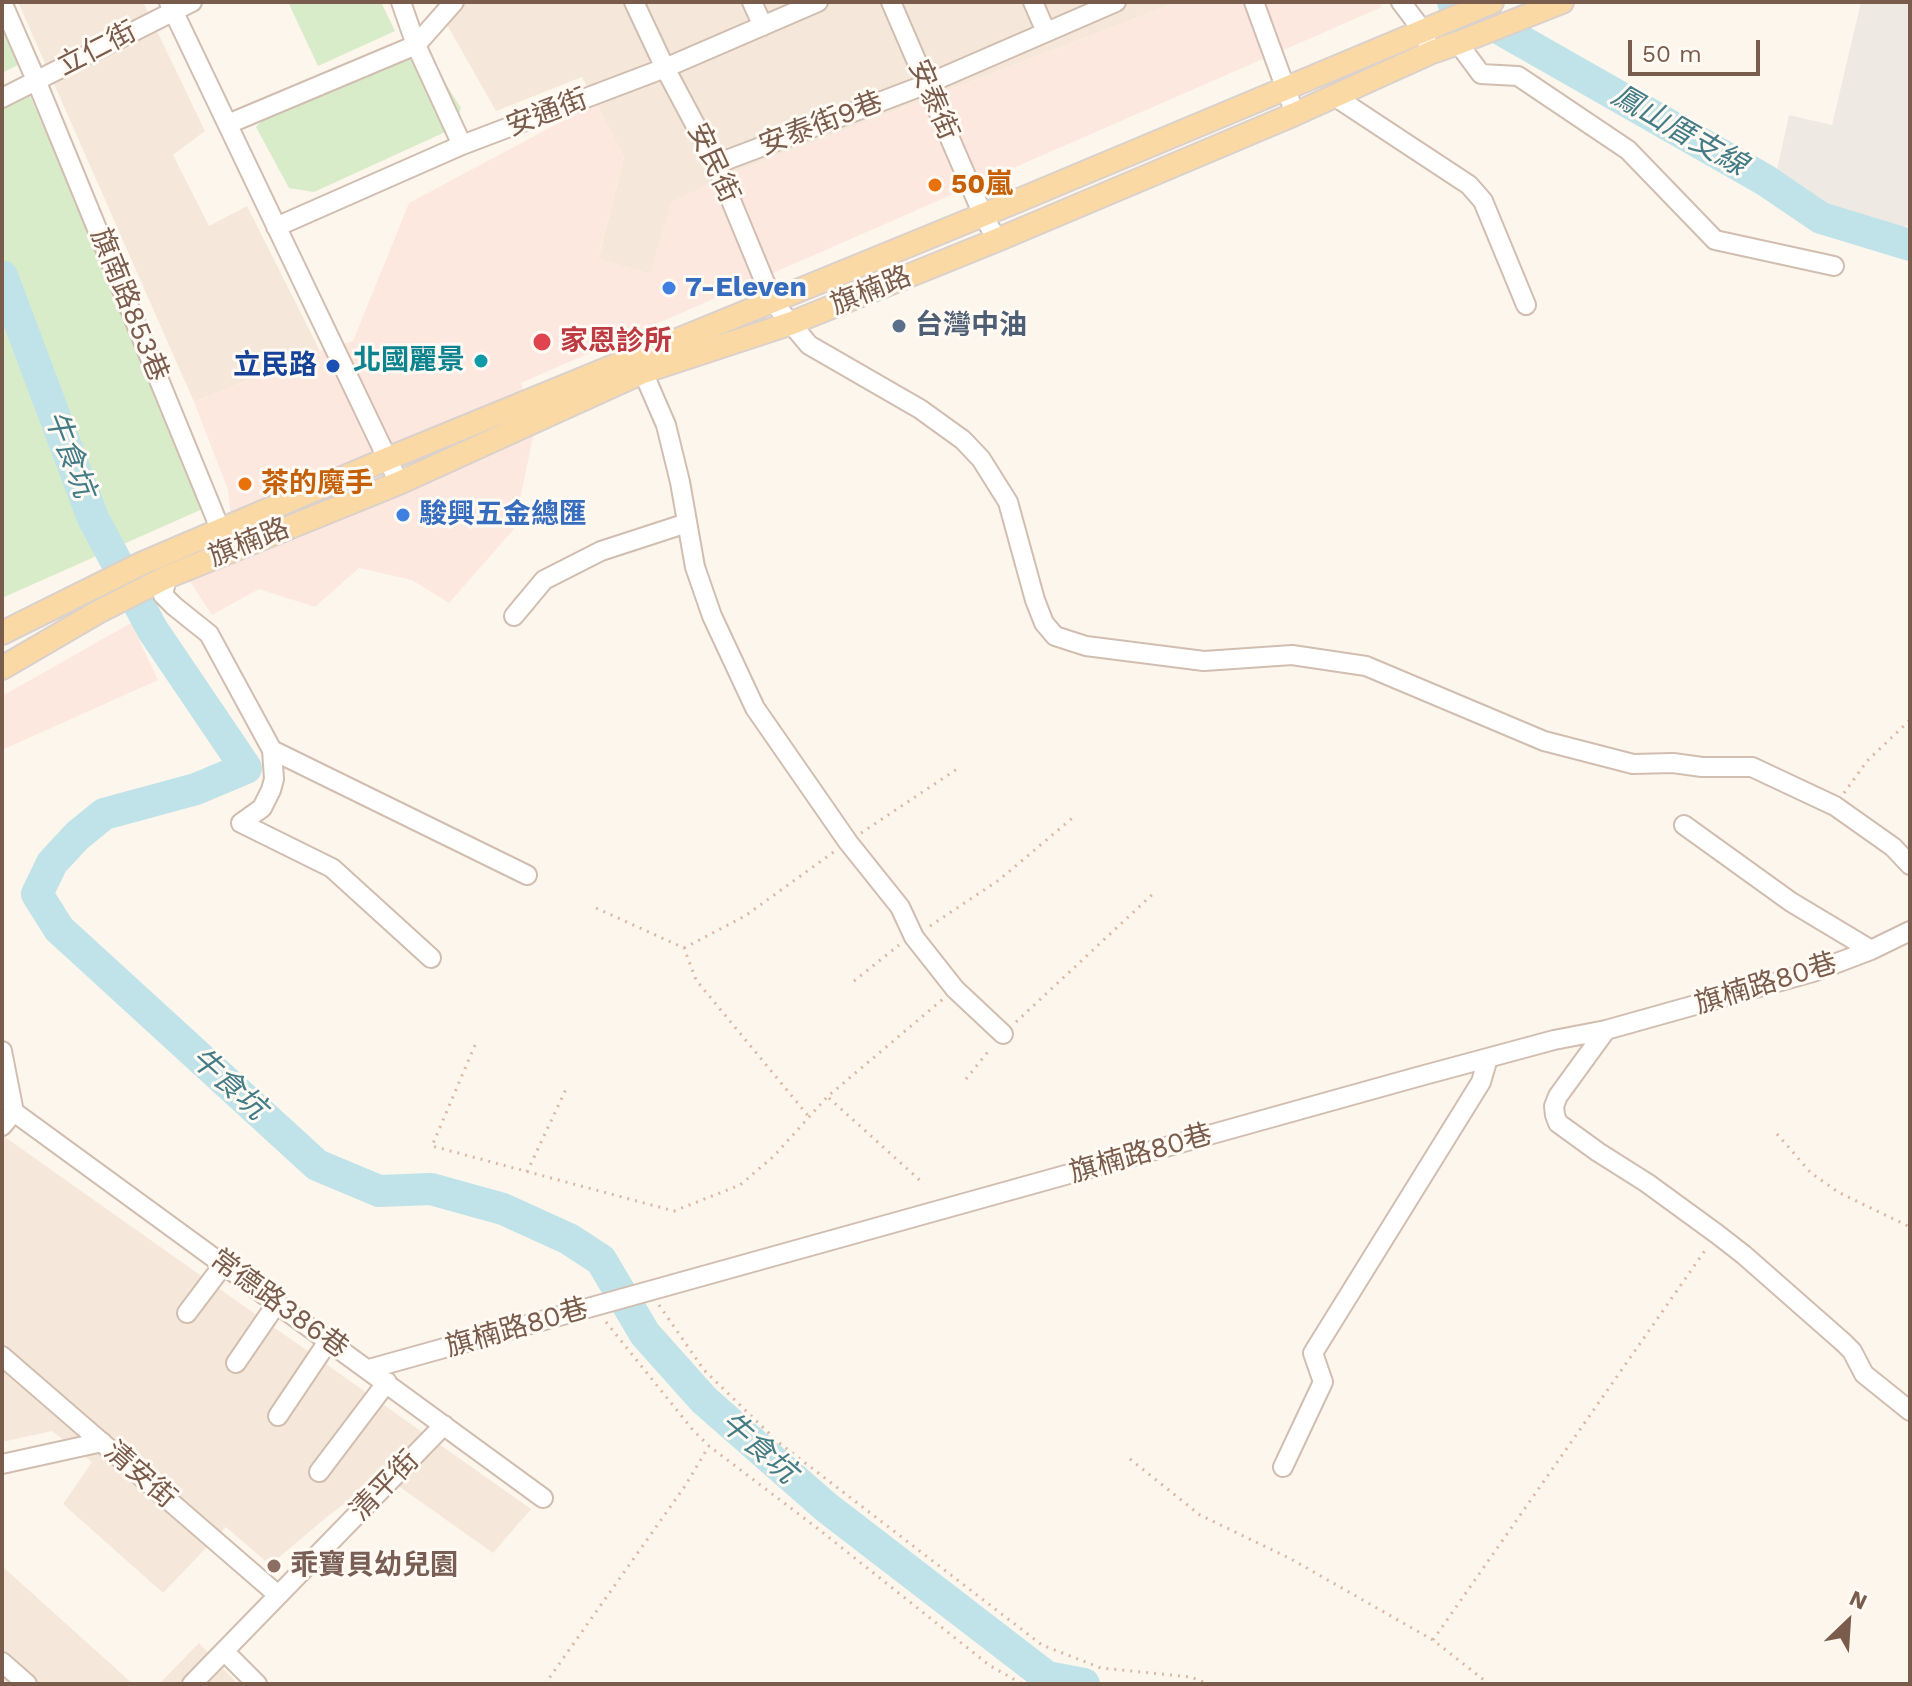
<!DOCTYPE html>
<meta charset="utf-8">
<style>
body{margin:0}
#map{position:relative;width:1912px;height:1686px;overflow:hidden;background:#fdf6ec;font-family:"Work Sans",sans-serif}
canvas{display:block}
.frame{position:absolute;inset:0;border:4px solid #7a5c4d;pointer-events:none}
.north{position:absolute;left:1808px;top:1582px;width:80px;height:80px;-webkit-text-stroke:6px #fffaf3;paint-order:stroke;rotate:25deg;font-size:22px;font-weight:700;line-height:32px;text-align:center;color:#7a5c4d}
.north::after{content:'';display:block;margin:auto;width:28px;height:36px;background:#7a5c4d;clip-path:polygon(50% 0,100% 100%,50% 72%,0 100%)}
.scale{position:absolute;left:1628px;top:40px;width:132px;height:36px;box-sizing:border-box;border:4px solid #7a5c4d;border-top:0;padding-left:10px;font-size:24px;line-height:28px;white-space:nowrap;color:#7a5c4d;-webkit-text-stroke:6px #fffaf3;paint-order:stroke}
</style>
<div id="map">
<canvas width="1912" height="1686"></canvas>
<div class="frame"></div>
<div class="north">N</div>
<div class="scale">50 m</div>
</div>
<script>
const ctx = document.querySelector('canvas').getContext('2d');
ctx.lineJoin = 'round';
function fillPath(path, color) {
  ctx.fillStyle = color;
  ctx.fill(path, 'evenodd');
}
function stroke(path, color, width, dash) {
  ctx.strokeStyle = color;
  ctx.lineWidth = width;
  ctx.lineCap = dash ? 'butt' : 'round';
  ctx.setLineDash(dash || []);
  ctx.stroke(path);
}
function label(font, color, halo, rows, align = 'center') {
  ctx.font = font + ' "Work Sans","Noto Sans TC",sans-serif';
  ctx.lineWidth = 6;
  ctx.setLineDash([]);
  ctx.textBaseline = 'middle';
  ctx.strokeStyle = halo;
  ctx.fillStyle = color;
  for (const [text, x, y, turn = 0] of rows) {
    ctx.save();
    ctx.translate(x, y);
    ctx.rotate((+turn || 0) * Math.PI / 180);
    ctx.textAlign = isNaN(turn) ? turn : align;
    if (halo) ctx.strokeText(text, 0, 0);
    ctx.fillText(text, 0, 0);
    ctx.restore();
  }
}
const residential = new Path2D(`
 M 18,2 L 143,2 L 205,131 L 173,155 L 209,226 L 247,206 L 320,351 L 194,402 Z
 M 434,2 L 1178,2 L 730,174 L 650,274 L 598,259 L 624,157 L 582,77 L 496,111 Z
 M 2,1135 L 531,1509 L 493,1553 L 383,1475 L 328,1516 L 270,1565 L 226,1527 L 163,1593 L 63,1504 L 92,1462 L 52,1431 L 2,1442 Z
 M 2,1566 L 133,1684 L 2,1684 Z
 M 199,1643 L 238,1684 L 159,1684 Z`);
const commercial = new Path2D(`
 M 1178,2 L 1378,2 L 1382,7 L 521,383 L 535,427 L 514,529 L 449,603 L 412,580 L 359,568 L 315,607 L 259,589 L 212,615 L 171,553 L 232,526 L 228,490 L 194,402 L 320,351 L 353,341 L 409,203 L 596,103 L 624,157 L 598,258 L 650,274 L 671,202 L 730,174 Z
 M 131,623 L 158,680 L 2,750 L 2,696 Z`);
const industrial = new Path2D(`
 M 1861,2 L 1910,2 L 1910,226 L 1902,226 L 1853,213 L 1823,202 L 1777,170 L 1789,115 L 1832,125 Z`);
const green = new Path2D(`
 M 288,2 L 381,2 L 395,31 L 318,66 Z
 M 2,24 L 20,64 L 2,73 Z
 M 406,52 L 427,54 L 461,108 L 454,128 L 314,192 L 289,188 L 256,127 L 270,112 Z
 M 28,91 L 207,507 L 2,598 L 2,104 Z`);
const river = new Path2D(`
 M 1453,2 L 1765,180 L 1821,218 L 1910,245
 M 2,276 L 93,518 L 152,629 L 246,768 L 196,789 L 104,814 L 77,836 L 52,863 L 37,894 L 59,929 L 317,1165 L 379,1191 L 431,1189 L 503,1209 L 569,1239 L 601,1260 L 645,1334 L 704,1400 L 826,1507 L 1047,1677 L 1084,1684`);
const path = new Path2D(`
 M 1844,793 L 1867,761 L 1910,720
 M 861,833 L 960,767
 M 596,908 L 684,948 L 696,980 L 810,1118
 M 930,926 L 999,880 L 1076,815
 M 684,948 L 745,916 L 835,851
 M 854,981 L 899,945
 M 1016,1022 L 1156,891
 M 475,1045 L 432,1146 L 674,1211 L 740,1185 L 774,1156 L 827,1097 L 943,999
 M 966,1079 L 991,1048
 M 829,1098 L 924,1184
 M 1777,1134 L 1811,1173 L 1838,1192 L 1910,1227
 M 527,1172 L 567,1087
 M 659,1305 L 704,1370 L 778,1442 L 1042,1645 L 1101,1668 L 1191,1677 L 1208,1684
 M 606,1322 L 692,1429 L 709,1446 L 817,1528 L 989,1665 L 1022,1684
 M 1130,1459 L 1200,1515 L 1291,1559 L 1433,1640 L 1489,1684
 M 1433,1640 L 1706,1249
 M 545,1684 L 685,1486 L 709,1446`);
const minor = new Path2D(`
 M 2,2 L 36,80 L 221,531
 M 169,2 L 399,483
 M 401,2 L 416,45 L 462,145
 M 634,2 L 665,68 L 716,164 L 773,302 L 809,345 L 920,409 L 963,440 L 981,459 L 1008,502 L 1035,600 L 1044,623 L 1055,636 L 1086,646 L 1204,661 L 1292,655 L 1366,666 L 1544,741 L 1633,764 L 1673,763 L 1702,767 L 1752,767 L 1835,806 L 1893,847 L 1910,865
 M 752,2 L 763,26
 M 891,2 L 983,215 L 997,240
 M 1033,2 L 1046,32
 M 1254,2 L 1295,114
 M 1401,2 L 1423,31 L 1427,42
 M 1458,43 L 1481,74 L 1518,76 L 1628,150 L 1715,240 L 1834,266
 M 1334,96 L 1469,185 L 1483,201 L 1526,305
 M 2,98 L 192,2
 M 228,124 L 416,45 L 454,2
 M 716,164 L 927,84 L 1116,2
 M 276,227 L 462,145 L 665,68 L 818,2
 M 643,372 L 666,425 L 680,482 L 695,567 L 712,616 L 755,708 L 848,842 L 900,907 L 914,937 L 955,989 L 1003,1034
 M 167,577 L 163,595 L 174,606 L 209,634 L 272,750 L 274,779 L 271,790 L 262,808 L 241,823 L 332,868 L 431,958
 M 514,616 L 544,580 L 601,551 L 687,523
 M 272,750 L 527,875
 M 1684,825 L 1791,902 L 1871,950
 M 1606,1030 L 1558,1096 L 1554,1106 L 1555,1115 L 1558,1123 L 1598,1152 L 1647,1183 L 1717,1234 L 1744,1255 L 1844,1343 L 1852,1351 L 1864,1374 L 1910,1411
 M 2,1051 L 14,1112 L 2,1126
 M 14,1112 L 543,1498
 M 187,1313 L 224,1264
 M 2,1356 L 278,1595
 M 236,1363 L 277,1303
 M 369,1369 L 1417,1077 L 1554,1040 L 1606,1030 L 1813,972 L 1871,950 L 1910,931
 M 278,1416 L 329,1340
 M 2,1464 L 102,1442
 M 1283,1467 L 1323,1382 L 1313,1353 L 1481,1082 L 1488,1058
 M 319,1472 L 387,1382
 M 224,1651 L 257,1684
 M 2,1662 L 27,1684
 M 192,1684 L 444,1425`);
const major = new Path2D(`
 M 2,633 L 143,563 L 387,459 L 1017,201 L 1492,2
 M 2,668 L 98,612 L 167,577 L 399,483 L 643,372 L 792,323 L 997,240 L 1295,114 L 1432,52 L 1458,43 L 1562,2`);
const markers = [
 [935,185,8,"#e8710a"],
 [669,288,8,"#3f7fe0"],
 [899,326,8,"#5c6f8a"],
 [542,342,10,"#e0444e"],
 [481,361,8,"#0f9aa8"],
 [333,366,8,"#1a4fb4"],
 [245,484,8,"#e8710a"],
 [403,515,8,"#3f7fe0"],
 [274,1566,8,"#8d6e63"]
];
const streetNames = [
 ["立仁街",97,49,-27],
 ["安泰街",933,100,67],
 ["安通街",547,113,-21],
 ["安泰街9巷",821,124,-21],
 ["安民街",713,163,65],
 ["旗楠路",871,291,-22],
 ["旗南路853巷",129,305,68],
 ["旗楠路",249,543,-22],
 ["旗楠路80巷",1766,984,-17],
 ["旗楠路80巷",1141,1154,-16],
 ["常德路386巷",279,1304,36],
 ["旗楠路80巷",517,1328,-16],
 ["清安街",140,1475,41],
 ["清平街",385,1486,-46]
];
const foodNames = [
 ["50嵐",951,185],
 ["茶的魔手",261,484]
];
const shopNames = [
 ["7-Eleven",685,288],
 ["駿興五金總匯",419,515]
];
const serviceNames = [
 ["台灣中油",915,326]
];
const healthNames = [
 ["家恩診所",560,342]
];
const cultureNames = [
 ["北國麗景",465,361]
];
const transitNames = [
 ["立民路",317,366]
];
const educationNames = [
 ["乖寶貝幼兒園",290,1566]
];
const waterNames = [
 ["鳳山厝支線",1679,131,30],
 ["牛食坑",69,454,69],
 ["牛食坑",228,1084,42],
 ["牛食坑",758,1448,41]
];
fillPath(residential, '#f5e8da');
fillPath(commercial, '#fde8e0');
fillPath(industrial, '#efe9e4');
fillPath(green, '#d8ecc9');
stroke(river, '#bfe3e8', 32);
stroke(minor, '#d1beb0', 22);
stroke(major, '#dad1cd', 26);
stroke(path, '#d9b8a5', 3, [2, 6]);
stroke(minor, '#fff', 18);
stroke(major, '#fbd9a5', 22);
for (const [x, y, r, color] of markers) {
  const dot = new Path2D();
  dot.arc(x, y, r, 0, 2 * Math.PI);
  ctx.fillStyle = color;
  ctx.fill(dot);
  stroke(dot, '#fffaf3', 3);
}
label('28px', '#7a5c4d', '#fffaf3', streetNames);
label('bold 28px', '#c56008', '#fffaf3', foodNames, 'left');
label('bold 28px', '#366cbe', '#fffaf3', shopNames, 'left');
label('bold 28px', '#4e5e75', '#fffaf3', serviceNames, 'left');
label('bold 28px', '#be3a42', '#fffaf3', healthNames, 'left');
label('bold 28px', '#0d838f', '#fffaf3', cultureNames, 'right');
label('bold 28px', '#164399', '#fffaf3', transitNames, 'right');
label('bold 28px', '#785e54', '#fffaf3', educationNames, 'left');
label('italic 30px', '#437c86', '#fffaf3', waterNames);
</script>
